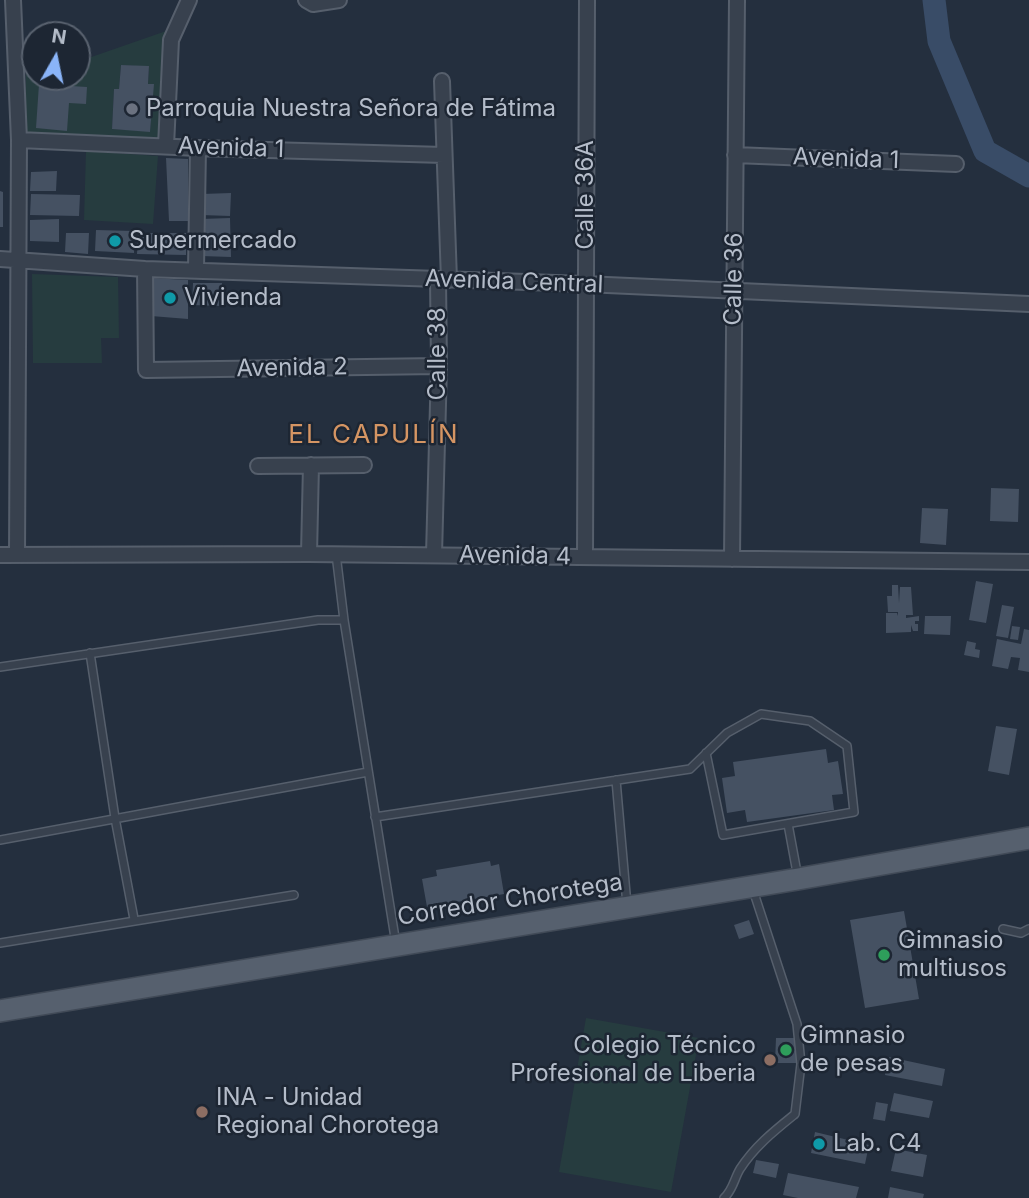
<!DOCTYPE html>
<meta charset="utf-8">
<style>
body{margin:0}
#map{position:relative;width:1029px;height:1198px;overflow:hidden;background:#242f3e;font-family:Inter,sans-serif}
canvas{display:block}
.north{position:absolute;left:21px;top:21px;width:70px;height:70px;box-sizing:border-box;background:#1d2633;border:2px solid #59626f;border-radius:50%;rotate:9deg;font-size:19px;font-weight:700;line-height:28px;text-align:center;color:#b4bcc9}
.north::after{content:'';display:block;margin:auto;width:24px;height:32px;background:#8ab4f8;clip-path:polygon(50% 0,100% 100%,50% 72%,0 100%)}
</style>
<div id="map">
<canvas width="1029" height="1198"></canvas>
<div class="north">N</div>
</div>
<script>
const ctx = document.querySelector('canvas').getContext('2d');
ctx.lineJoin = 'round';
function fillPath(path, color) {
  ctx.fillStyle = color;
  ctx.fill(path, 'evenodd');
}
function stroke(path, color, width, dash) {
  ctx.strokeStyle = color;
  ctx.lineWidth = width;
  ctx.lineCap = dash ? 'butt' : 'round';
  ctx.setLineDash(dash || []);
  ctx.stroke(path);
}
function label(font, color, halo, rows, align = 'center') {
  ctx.font = font + ' Inter,sans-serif';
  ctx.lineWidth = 5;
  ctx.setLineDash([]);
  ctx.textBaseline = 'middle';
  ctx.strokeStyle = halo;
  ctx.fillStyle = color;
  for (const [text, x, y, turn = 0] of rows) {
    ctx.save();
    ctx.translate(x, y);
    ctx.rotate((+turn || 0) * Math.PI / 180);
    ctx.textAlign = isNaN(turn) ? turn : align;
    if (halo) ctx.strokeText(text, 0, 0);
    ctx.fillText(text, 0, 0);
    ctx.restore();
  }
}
const green = new Path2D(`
 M 169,30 L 162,141 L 25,135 L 26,73 L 35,74 L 35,77 L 77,77 L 77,62 ZM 121,65 L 149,67 L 148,84 L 153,84 L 150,131 L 112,129 L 114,89 L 119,89 Z
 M 86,151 L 158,156 L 153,224 L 84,220 Z
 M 32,274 L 118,277 L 119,338 L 101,338 L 102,363 L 33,363 Z
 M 586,1018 L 699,1038 L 671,1192 L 559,1172 Z`);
const river = new Path2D(`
 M 934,0 L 939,41 L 985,151 L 1029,176`);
const building = new Path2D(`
 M 121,65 L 149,66 L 148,84 L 154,84 L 150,132 L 112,129 L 114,89 L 119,89 Z
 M 39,84 L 87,87 L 86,104 L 69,103 L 67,131 L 36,128 Z
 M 166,158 L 188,159 L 188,221 L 169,221 Z
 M 57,171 L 56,191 L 30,191 L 31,172 Z
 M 0,191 L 3,192 L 3,227 L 0,227 Z
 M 231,193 L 230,216 L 201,215 L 202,194 Z
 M 31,194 L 80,195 L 79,216 L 30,215 Z
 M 230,218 L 231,257 L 201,256 L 201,219 Z
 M 59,219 L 59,242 L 30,241 L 30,220 Z
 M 96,230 L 135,231 L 134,253 L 95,251 Z
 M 66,233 L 89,233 L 88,254 L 65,252 Z
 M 138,233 L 186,233 L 186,255 L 137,254 Z
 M 151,278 L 188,280 L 188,319 L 151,316 Z
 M 193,283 L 222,283 L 221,306 L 192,305 Z
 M 991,488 L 1019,489 L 1018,522 L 990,521 Z
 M 922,508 L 948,509 L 946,545 L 920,543 Z
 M 976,581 L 993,584 L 986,623 L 969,620 Z
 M 892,585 L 898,585 L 899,603 L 900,587 L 911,587 L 913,615 L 906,615 L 906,618 L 919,616 L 919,621 L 915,621 L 915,624 L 918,624 L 918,631 L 913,631 L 911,625 L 911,632 L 886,633 L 886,613 L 897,613 L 898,616 L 898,612 L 888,612 L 887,596 L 892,596 Z
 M 1002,605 L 1014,607 L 1008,638 L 996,636 Z
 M 925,616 L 951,616 L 950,635 L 924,634 Z
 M 1012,626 L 1020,627 L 1018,640 L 1010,639 Z
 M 1024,629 L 1029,630 L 1029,672 L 1018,670 L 1020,658 L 1011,657 L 1008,669 L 992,666 L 997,639 L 1021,644 Z
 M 967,641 L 976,643 L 975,649 L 980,650 L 979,658 L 964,655 Z
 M 996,726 L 1017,729 L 1009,775 L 988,771 Z
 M 826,749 L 828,763 L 838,761 L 843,794 L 832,795 L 834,810 L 747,822 L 745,810 L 727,813 L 722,778 L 735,776 L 733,762 Z
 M 490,861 L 491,866 L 499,864 L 504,894 L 427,907 L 422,879 L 437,876 L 436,870 Z
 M 904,911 L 919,999 L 865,1008 L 850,920 Z
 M 749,920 L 754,934 L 739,939 L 734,925 Z
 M 776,1038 L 797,1038 L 797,1063 L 775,1063 Z
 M 889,1057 L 945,1069 L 942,1086 L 885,1075 Z
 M 894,1093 L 933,1101 L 929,1118 L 890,1111 Z
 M 876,1102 L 888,1104 L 885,1121 L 873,1119 Z
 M 815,1132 L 869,1145 L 865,1164 L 811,1153 Z
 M 896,1149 L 927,1155 L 923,1177 L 891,1171 Z
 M 756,1160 L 779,1164 L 776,1178 L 753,1173 Z
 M 788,1173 L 859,1187 L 856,1198 L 798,1198 L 783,1195 Z
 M 890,1187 L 924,1194 L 923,1198 L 888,1198 Z`);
const lane = new Path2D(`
 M 336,554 L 344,620
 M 90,653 L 115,818 L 134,919
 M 0,667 L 318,620 L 344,620 L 396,944
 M 616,780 L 627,905
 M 375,817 L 690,769 L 727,733 L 761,714 L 810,721 L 847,746 L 854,812 L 723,835 L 706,753
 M 788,824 L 798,878
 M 0,840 L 368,772
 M 1003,929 L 1021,933 L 1029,929
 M 0,943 L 294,895
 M 724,1198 C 733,1190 734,1179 740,1169 C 755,1146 774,1131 795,1114 L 801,1064 L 797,1024 L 753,890`);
const street = new Path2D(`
 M 13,0 L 19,140 L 17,555
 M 306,0 L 313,4 L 339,0
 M 442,81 L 449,280
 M 19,140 L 198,148 L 444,155
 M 166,146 L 171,40 L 189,0
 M 735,155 L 956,164
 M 0,259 L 145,269 L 585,284 L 1029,304
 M 145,269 L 146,370 L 439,366
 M 196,269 L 198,148
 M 258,466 L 364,465
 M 309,554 L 311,465
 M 0,555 L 309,554 L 1029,562
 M 434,555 L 439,366 L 438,279
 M 585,557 L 587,0
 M 732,559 L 737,0`);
const primary = new Path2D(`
 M 0,1011 L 798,879 L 1029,838`);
const markers = [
 [132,109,7,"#6b7280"],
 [115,241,7,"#0f9aa8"],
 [170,298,7,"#0f9aa8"],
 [884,955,7,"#2e9e5b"],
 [786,1050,7,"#2e9e5b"],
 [770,1060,7,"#8d6e63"],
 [202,1112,7,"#8d6e63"],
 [819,1144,7,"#0f9aa8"]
];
const poiNames = [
 ["Parroquia Nuestra Señora de Fátima",146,109],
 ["Supermercado",129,241],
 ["Vivienda",184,298],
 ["Gimnasio",898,941],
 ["multiusos",898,969],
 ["Gimnasio",800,1036],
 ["de pesas",800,1064],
 ["Colegio Técnico",756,1046,"right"],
 ["Profesional de Liberia",756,1074,"right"],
 ["INA - Unidad",216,1098],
 ["Regional Chorotega",216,1126],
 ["Lab. C4",833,1144]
];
const streetNames = [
 ["Avenida 1",231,148,2],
 ["Avenida 1",846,159,2],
 ["Calle 36A",586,195,-90],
 ["Calle 36",734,279,-89],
 ["Avenida Central",514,282,2],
 ["Calle 38",438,354,-90],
 ["Avenida 2",292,368,-1],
 ["Avenida 4",515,556,1],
 ["Corredor Chorotega",510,900,-9]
];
const neighbourhoodNames = [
 ["EL CAPULÍN",374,435]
];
fillPath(green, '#263c3f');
stroke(river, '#394c67', 23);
fillPath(building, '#455162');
stroke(lane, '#565f6c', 10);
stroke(street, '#565f6c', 18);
stroke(primary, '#414a57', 24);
stroke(lane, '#38414e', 7);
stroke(street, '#38414e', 14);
stroke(primary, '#56606e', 21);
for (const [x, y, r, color] of markers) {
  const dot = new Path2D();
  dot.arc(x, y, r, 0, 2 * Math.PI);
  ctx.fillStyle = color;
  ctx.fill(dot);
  stroke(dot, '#1d2633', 2.5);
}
label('24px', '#b4bcc9', '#1d2633', poiNames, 'left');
label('24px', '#b4bcc9', '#1d2633', streetNames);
ctx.letterSpacing = '2px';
label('26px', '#d59563', '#1d2633', neighbourhoodNames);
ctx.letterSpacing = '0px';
</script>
